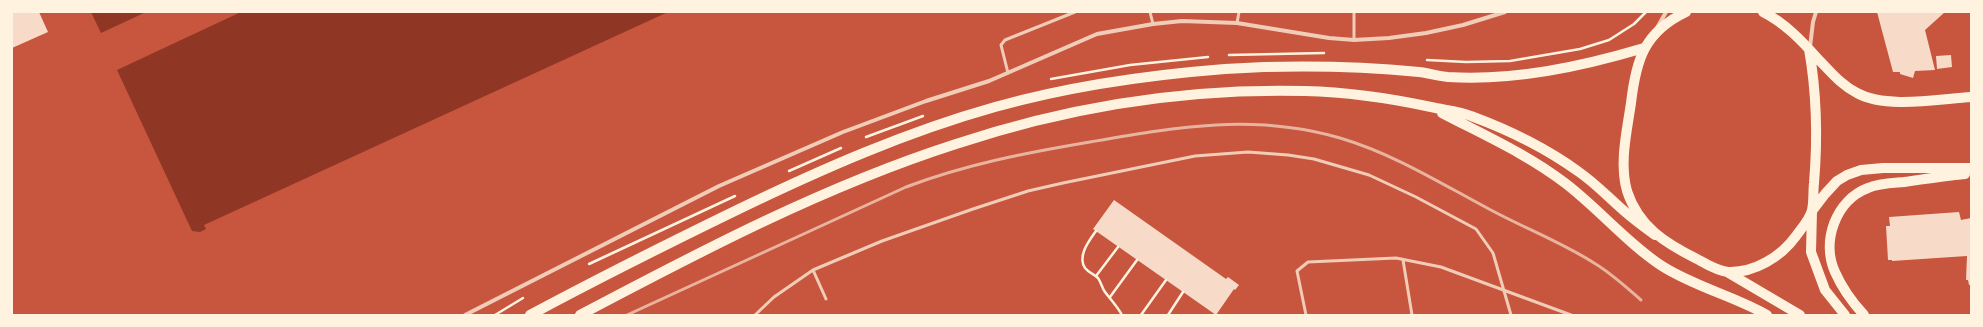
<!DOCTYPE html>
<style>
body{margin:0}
#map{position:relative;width:1983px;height:327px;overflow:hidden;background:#c8553d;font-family:Georgia,serif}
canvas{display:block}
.frame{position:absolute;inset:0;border:13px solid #fff3e0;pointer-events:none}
</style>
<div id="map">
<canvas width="1983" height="327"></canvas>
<div class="frame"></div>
</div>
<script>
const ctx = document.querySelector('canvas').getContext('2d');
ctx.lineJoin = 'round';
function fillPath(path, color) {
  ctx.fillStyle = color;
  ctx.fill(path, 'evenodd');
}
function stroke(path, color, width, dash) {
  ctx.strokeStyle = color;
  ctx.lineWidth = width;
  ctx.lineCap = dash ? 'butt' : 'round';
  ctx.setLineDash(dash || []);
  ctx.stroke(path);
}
const water = new Path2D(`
 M 91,12 L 146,12 L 101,33 Z
 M 241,12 L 668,12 L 204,225 L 206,229 L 200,232 L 192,231 L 117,70 Z`);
const building = new Path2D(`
 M 12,12 L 39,12 L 48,32 L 12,48 Z
 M 1877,12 L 1945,12 L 1925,30 L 1935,70 L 1915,71 L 1913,78 L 1900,74 L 1900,72 L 1893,72 Z
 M 1951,55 L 1952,67 L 1937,69 L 1936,56 Z
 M 1114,200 L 1226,279 L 1228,277 L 1239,285 L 1235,290 L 1234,289 L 1216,315 L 1093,229 Z
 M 1959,212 L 1961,220 L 1971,218 L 1971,285 L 1969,285 L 1968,280 L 1966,280 L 1967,256 L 1892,261 L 1892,260 L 1888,260 L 1886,226 L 1890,226 L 1889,217 Z`);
const path = new Path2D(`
 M 1229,55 L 1324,53
 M 1427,60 L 1466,62 L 1510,61 L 1580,49 L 1609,40 L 1634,24 L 1646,12
 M 1051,79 L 1130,65 L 1208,57
 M 866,137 L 923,116
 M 789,171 L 841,148
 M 1096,231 C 1089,241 1077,256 1085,268 C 1089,273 1094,274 1098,278 C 1101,282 1102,288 1105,292 C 1111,300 1117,306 1122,315
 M 589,264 L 735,196
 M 1096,276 L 1118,247
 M 1110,297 L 1137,260
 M 495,315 L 523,298
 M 1141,315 L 1166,280
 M 1168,315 L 1183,292`);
const service = new Path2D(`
 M 1150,12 L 1153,24
 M 1354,12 L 1354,40
 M 1237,23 L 1239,12
 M 1008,73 L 1001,45 L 1005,40 L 1075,12
 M 1403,260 L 1412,315
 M 813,270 L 826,299
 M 755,315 L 774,297 L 813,270 L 882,241 L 973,209 L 1028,191 L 1063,183 L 1195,156 L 1248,152 L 1288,155 L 1314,159 L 1369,175 L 1416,197 L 1476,229 L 1493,253 L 1511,315
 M 1306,315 L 1297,271 L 1308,262 L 1396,258 L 1441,267 L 1571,315`);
const minor = new Path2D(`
 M 1657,28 L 1666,12
 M 1810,47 L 1813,22 L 1816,12
 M 465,315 L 719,186 L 843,132 L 926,101 L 989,81 L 1097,34 L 1153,24 L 1182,21 L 1237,23 L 1329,38 L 1354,40 L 1389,38 L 1426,33 L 1463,25 L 1505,12`);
const primary = new Path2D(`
 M 1686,12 C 1644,32 1636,60 1631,103 C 1627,131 1619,163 1627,191 C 1639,227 1665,243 1697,259 C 1706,264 1717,271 1728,272 C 1754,273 1781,257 1796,236 C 1801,229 1810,219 1812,210 C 1814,202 1813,191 1814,183 C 1818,136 1817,95 1809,49
 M 1763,12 C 1785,23 1802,41 1818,59 C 1830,71 1841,85 1857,93 C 1886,109 1938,99 1971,97
 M 1442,113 C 1484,135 1527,154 1565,183 C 1599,209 1627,243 1662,266 C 1695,287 1734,296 1767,315
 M 1727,272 L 1800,315
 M 530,315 C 599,278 669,243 739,209 C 822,169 906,132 995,107 C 1070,86 1148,75 1225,69 C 1289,65 1355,66 1419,72 C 1428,73 1438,76 1448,77 C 1514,81 1580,67 1644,48
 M 580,315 C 701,251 825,186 956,144 C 1067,107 1187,88 1305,91 C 1348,92 1389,98 1431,107 C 1444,110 1459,111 1471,116 C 1509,130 1546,148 1579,172 C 1595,183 1608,197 1623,210 C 1633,219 1644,227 1655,235
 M 1845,315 L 1825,290 L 1811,252 L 1812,211 L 1825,194 L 1837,181 L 1847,175 L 1861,170 L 1883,168 L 1971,168
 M 1864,315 C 1853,303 1842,288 1835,272 C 1821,241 1836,200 1868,188 C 1879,183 1892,183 1904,182 C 1925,179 1945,176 1965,174`);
const rail = new Path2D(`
 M 627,315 L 906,187 C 967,164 1025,153 1090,142 C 1176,127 1253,113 1340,138 C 1394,154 1440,183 1489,209 C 1524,228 1561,242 1594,263 C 1611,273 1626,287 1641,300`);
fillPath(water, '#8f3625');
fillPath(building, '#f7dbc8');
stroke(path, '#fff3e0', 2.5);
stroke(service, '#f1ccb7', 3);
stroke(minor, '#f1ccb7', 4);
stroke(primary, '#fff3e0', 10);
stroke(rail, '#e9b49f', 3);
</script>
